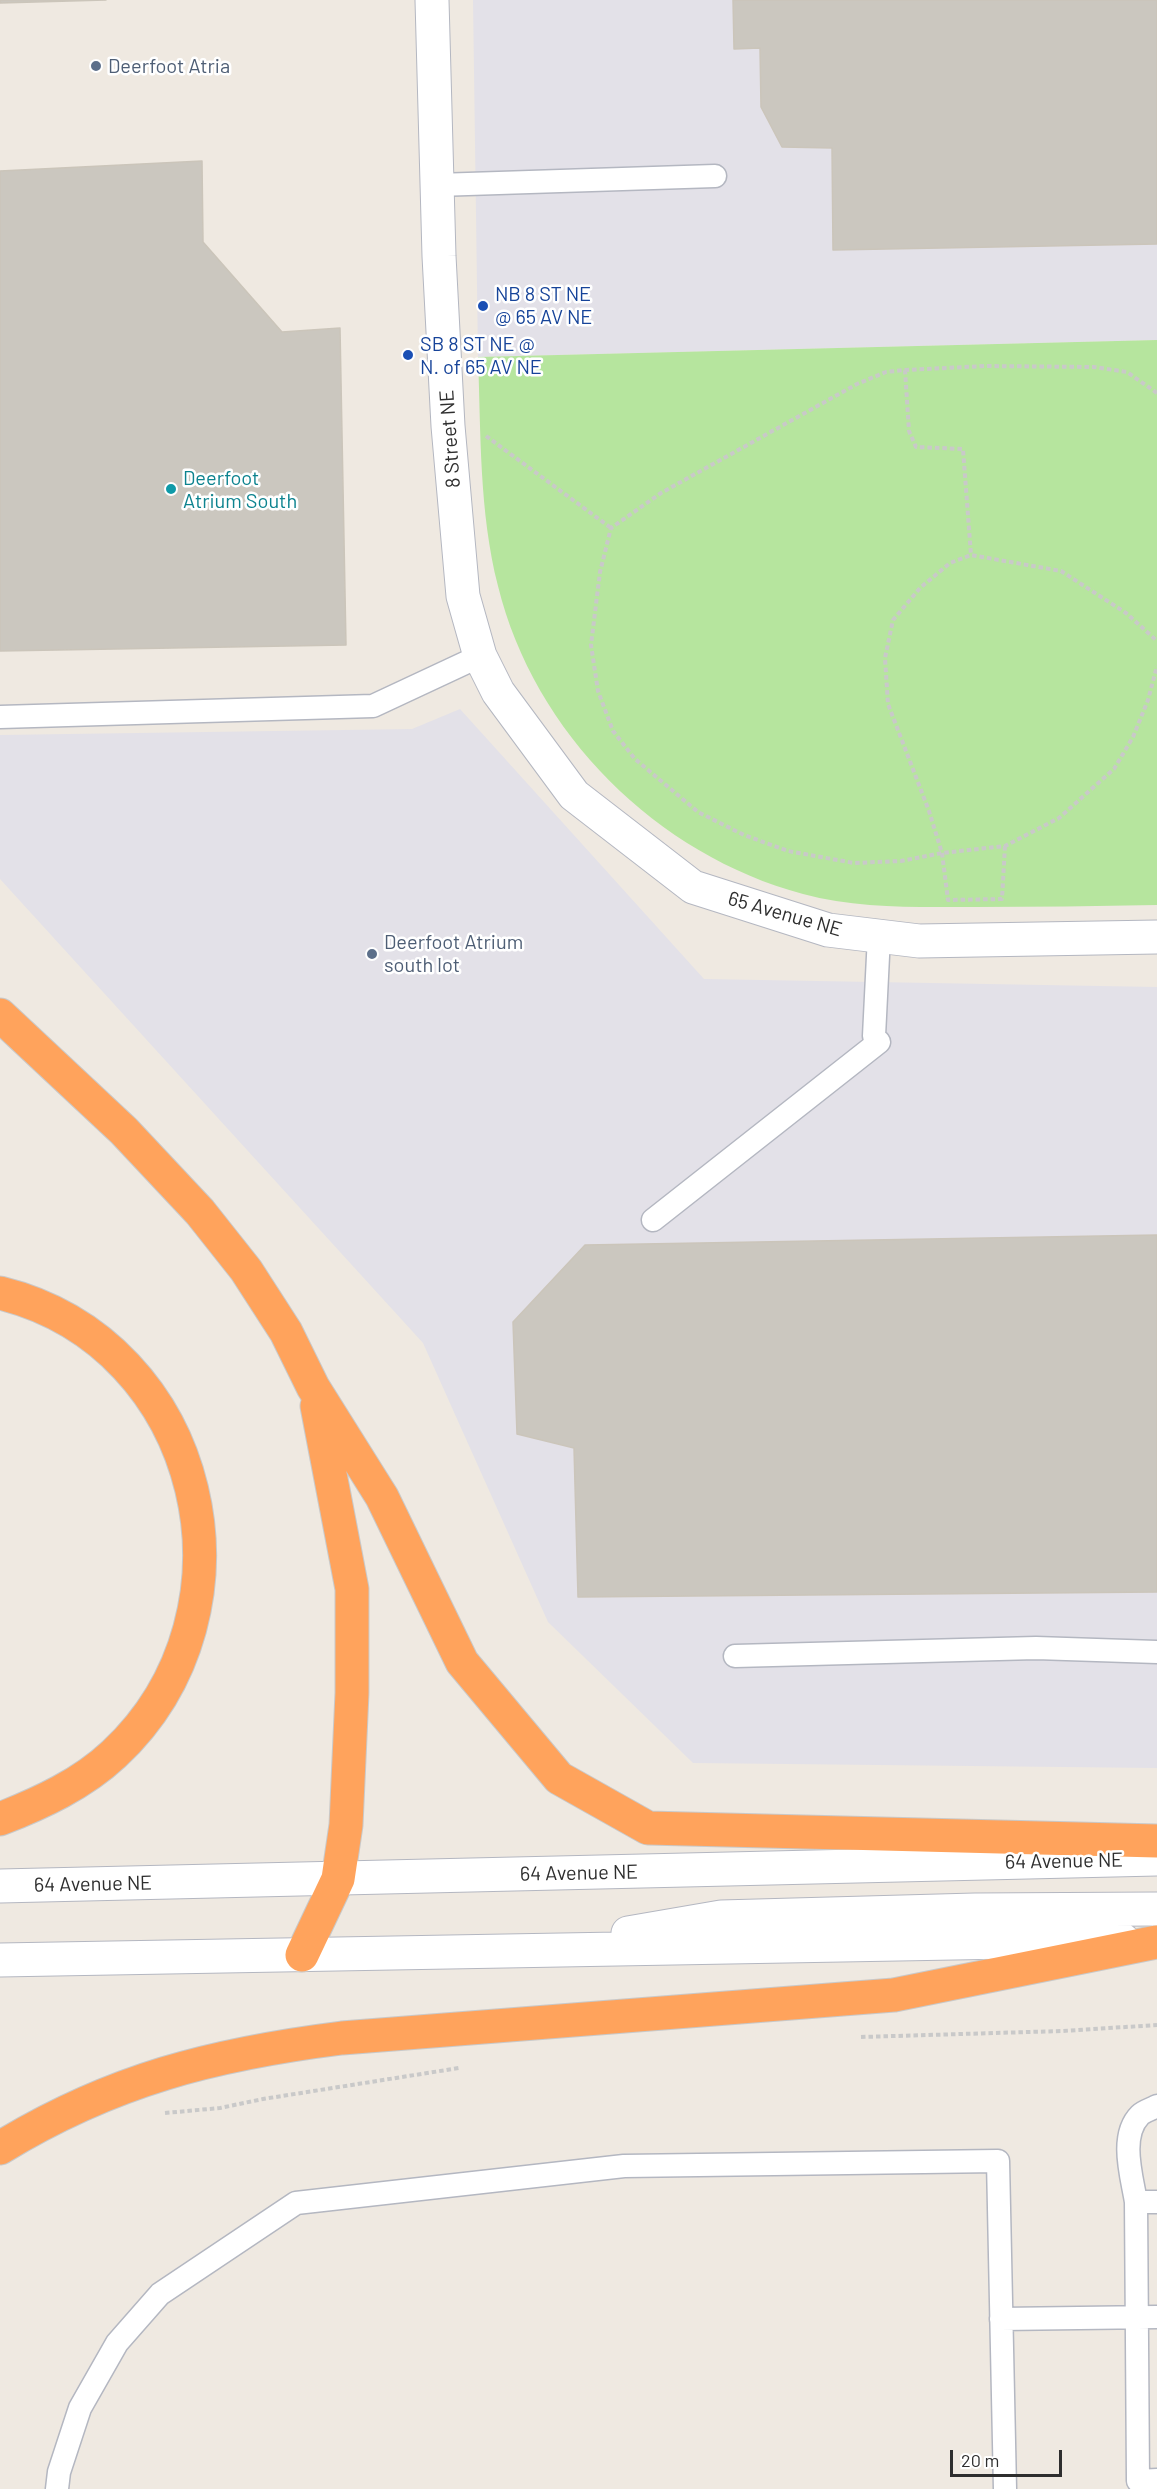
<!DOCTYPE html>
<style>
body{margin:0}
#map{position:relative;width:1157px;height:2489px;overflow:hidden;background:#efe9e1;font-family:Barlow,sans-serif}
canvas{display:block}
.scale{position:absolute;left:950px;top:2450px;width:112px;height:27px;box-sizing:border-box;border:3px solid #2e2e2e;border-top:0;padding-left:8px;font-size:18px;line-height:21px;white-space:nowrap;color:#2e2e2e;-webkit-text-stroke:4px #fff;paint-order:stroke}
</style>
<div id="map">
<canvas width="1157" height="2489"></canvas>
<div class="scale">20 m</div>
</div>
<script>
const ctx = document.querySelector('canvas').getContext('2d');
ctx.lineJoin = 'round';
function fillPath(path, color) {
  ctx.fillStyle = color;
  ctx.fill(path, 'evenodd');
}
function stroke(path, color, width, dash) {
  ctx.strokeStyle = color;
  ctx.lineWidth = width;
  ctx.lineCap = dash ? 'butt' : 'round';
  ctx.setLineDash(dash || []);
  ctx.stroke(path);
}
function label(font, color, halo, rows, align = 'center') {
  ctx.font = font + ' Barlow,sans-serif';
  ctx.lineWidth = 5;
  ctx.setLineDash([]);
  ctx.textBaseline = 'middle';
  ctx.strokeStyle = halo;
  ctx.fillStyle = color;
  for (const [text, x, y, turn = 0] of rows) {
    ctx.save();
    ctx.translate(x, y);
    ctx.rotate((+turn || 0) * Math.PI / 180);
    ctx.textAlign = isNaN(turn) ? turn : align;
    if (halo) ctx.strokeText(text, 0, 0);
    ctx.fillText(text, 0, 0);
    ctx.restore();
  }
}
const industrial = new Path2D(`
 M 473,0 L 1157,0 L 1157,340 L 478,357 Z
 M 460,709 L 704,979 L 1157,987 L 1157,1768 L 693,1763 L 548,1622 L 423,1343 L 0,879 L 0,735 L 412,729 Z`);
const green = new Path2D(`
 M 1157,340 L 1157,905 C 1096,906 1035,907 974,907 C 917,907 858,909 803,894 C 657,855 534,733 498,586 C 479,511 481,434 478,357 Z`);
const building = new Path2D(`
 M 0,0 L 106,0 L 0,3 Z
 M 733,0 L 1157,0 L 1157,244 L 833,250 L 832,148 L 782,147 L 761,107 L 760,48 L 734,49 Z
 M 202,161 L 203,242 L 282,332 L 340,328 L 346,645 L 0,651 L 0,171 Z
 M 1157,1235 L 1157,1592 L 578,1597 L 574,1448 L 517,1434 L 513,1322 L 585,1245 Z`);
const path = new Path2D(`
 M 905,370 L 909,431 L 916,447 L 963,449 L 971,555
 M 1157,393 L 1127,372 L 1094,367 L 985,366 L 905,370 L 886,372 L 857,384 L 661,493 L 611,528 L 600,572 L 591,645 L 598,691 L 613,731 L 635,759 L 698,812 L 744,835 L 788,851 L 854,863 L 901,861 L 942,853 L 1005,846 L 1059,818 L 1114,769 L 1133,737 L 1148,700 L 1157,666
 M 486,436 L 611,528
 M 1005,846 L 1002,899 L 948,900 L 942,853 L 929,811 L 888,704 L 885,658 L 893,620 L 920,588 L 950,563 L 971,555 L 1061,571 L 1126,613 L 1157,641
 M 861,2037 L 1062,2031 L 1157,2025
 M 165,2113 L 220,2108 L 263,2099 L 459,2068`);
const lane = new Path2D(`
 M 437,185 L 715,176
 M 0,717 L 373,706 L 480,656
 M 874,1036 L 879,936
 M 653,1220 L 879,1042
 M 735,1656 L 1036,1648 L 1157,1652
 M 1136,2202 C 1132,2177 1119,2136 1140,2115 C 1144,2111 1152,2109 1157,2106
 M 1157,2202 L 1136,2202 L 1138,2481 L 1157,2480
 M 1001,2319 L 1157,2317
 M 57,2489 L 59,2472 L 80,2408 L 117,2343 L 160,2294 L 296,2203 L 624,2166 L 998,2161 L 1005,2489`);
const street = new Path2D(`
 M 432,0 L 439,256 L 448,426 L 463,596 L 480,656 L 498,692 L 574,795 L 693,887 L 828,930 L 919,941 L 1157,937`);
const secondary = new Path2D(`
 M 0,1886 L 1157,1859
 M 628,1933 L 721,1917 L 975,1910 L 1157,1909
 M 0,1960 L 1123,1940`);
const highway = new Path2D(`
 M 0,1015 L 124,1131 L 200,1212 L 246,1270 L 286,1332 L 313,1387 L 382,1497 L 462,1662 L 559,1778 L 648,1828 L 1157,1841
 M 0,1293 C 206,1344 267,1611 114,1754 C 82,1784 41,1803 0,1819
 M 302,1955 L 338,1879 L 346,1825 L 352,1693 L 352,1589 L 317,1406
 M 0,2148 C 111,2080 214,2054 342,2038 L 894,1995 L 1157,1942`);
const markers = [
 [96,66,6,"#5c6f8a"],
 [483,306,6,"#1a4fb4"],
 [408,355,6,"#1a4fb4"],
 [171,489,6,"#0f9aa8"],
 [372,954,6,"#5c6f8a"]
];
const serviceNames = [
 ["Deerfoot Atria",108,66],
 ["Deerfoot Atrium",384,942],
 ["south lot",384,965]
];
const transitNames = [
 ["NB 8 ST NE",495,294],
 ["@ 65 AV NE",495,317],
 ["SB 8 ST NE @",420,344],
 ["N. of 65 AV NE",420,367]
];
const streetNames = [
 ["8 Street NE",450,439,-94],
 ["65 Avenue NE",785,914,16],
 ["64 Avenue NE",1064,1861,-1],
 ["64 Avenue NE",579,1873,-1],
 ["64 Avenue NE",93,1884,-1]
];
const cultureNames = [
 ["Deerfoot",183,478],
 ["Atrium South",183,501]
];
fillPath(industrial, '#e3e1e8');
fillPath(green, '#b6e59e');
fillPath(building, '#cbc7bf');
stroke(building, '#cbc5ba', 1.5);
stroke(lane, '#b4b7c1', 25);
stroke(street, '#b4b7c1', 35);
stroke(secondary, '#b4b7c1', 35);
stroke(highway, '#c9c9c9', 35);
stroke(path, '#c9c9c9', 4, [4.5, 3]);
stroke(lane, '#fff', 22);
stroke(street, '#fff', 33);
stroke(secondary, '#fff', 33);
stroke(highway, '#ffa35c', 33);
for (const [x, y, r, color] of markers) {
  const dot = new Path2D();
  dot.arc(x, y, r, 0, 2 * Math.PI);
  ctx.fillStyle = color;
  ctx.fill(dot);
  stroke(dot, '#fff', 2);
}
label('20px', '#4e5e75', '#fff', serviceNames, 'left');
label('20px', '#164399', '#fff', transitNames, 'left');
label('20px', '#2e2e2e', '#fff', streetNames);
label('20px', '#0d838f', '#fff', cultureNames, 'left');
</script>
